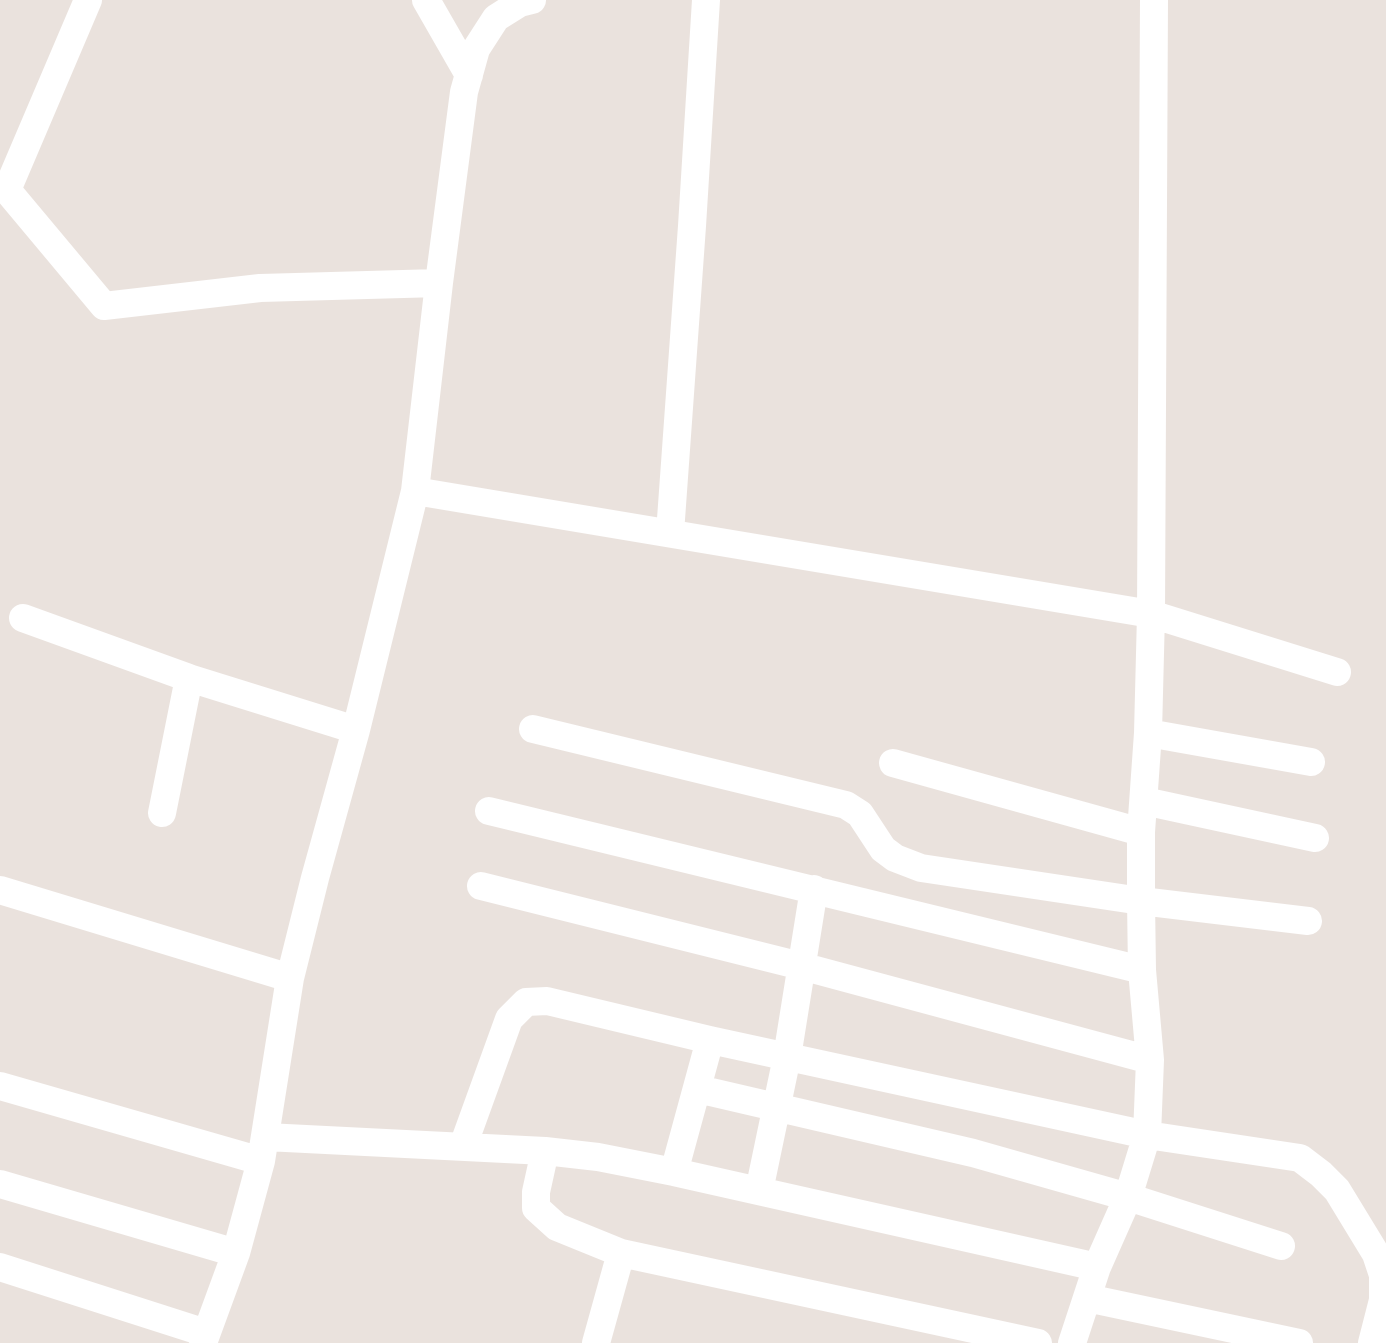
<!DOCTYPE html>
<style>
body{margin:0}
canvas{display:block;background:#eae2dd}
</style>
<canvas width="1386" height="1343"></canvas>
<script>
const ctx = document.querySelector('canvas').getContext('2d');
ctx.lineJoin = 'round';
function stroke(path, color, width, dash) {
  ctx.strokeStyle = color;
  ctx.lineWidth = width;
  ctx.lineCap = dash ? 'butt' : 'round';
  ctx.setLineDash(dash || []);
  ctx.stroke(path);
}
const street = new Path2D(`
 M 426,0 L 469,75
 M 0,188 L 7,190 L 104,306 L 260,288 L 439,283
 M 7,190 L 88,0
 M 415,491 L 1151,614 L 1337,672
 M 670,533 L 692,226 L 706,0
 M 23,618 L 189,678 L 356,730
 M 533,729 L 846,805 L 860,814 L 883,849 L 895,858 L 921,868 L 1141,901 L 1308,921
 M 1148,733 L 1311,762
 M 893,763 L 1141,832
 M 1144,801 L 1315,838
 M 489,811 L 1142,970
 M 162,813 L 189,678
 M 481,886 L 801,966 L 1150,1060
 M 0,890 L 290,978
 M 0,1086 L 261,1161
 M 698,1089 L 973,1153 L 1128,1197 L 1281,1246
 M 266,1137 L 545,1151 L 598,1157 L 674,1172 L 1097,1267
 M 463,1146 L 509,1019 L 526,1002 L 547,1001 L 710,1040 L 1147,1135 L 1300,1158 L 1321,1174 L 1337,1190 L 1376,1254 L 1383,1275 L 1383,1300 L 1372,1343
 M 545,1151 L 536,1192 L 536,1208 L 557,1227 L 621,1253 L 1038,1343
 M 674,1172 L 710,1040
 M 0,1184 L 236,1253
 M 759,1191 L 787,1057 L 814,889
 M 0,1267 L 206,1333
 M 1087,1298 L 1299,1343
 M 203,1343 L 236,1253 L 261,1161 L 290,978 L 315,878 L 356,730 L 415,491 L 439,283 L 464,92 L 476,49 L 496,18 L 520,3 L 532,0
 M 596,1343 L 621,1253
 M 1072,1343 L 1097,1267 L 1128,1197 L 1147,1135 L 1150,1060 L 1142,970 L 1141,901 L 1141,832 L 1148,733 L 1151,614 L 1154,0`);
stroke(street, '#fff', 28);
</script>
